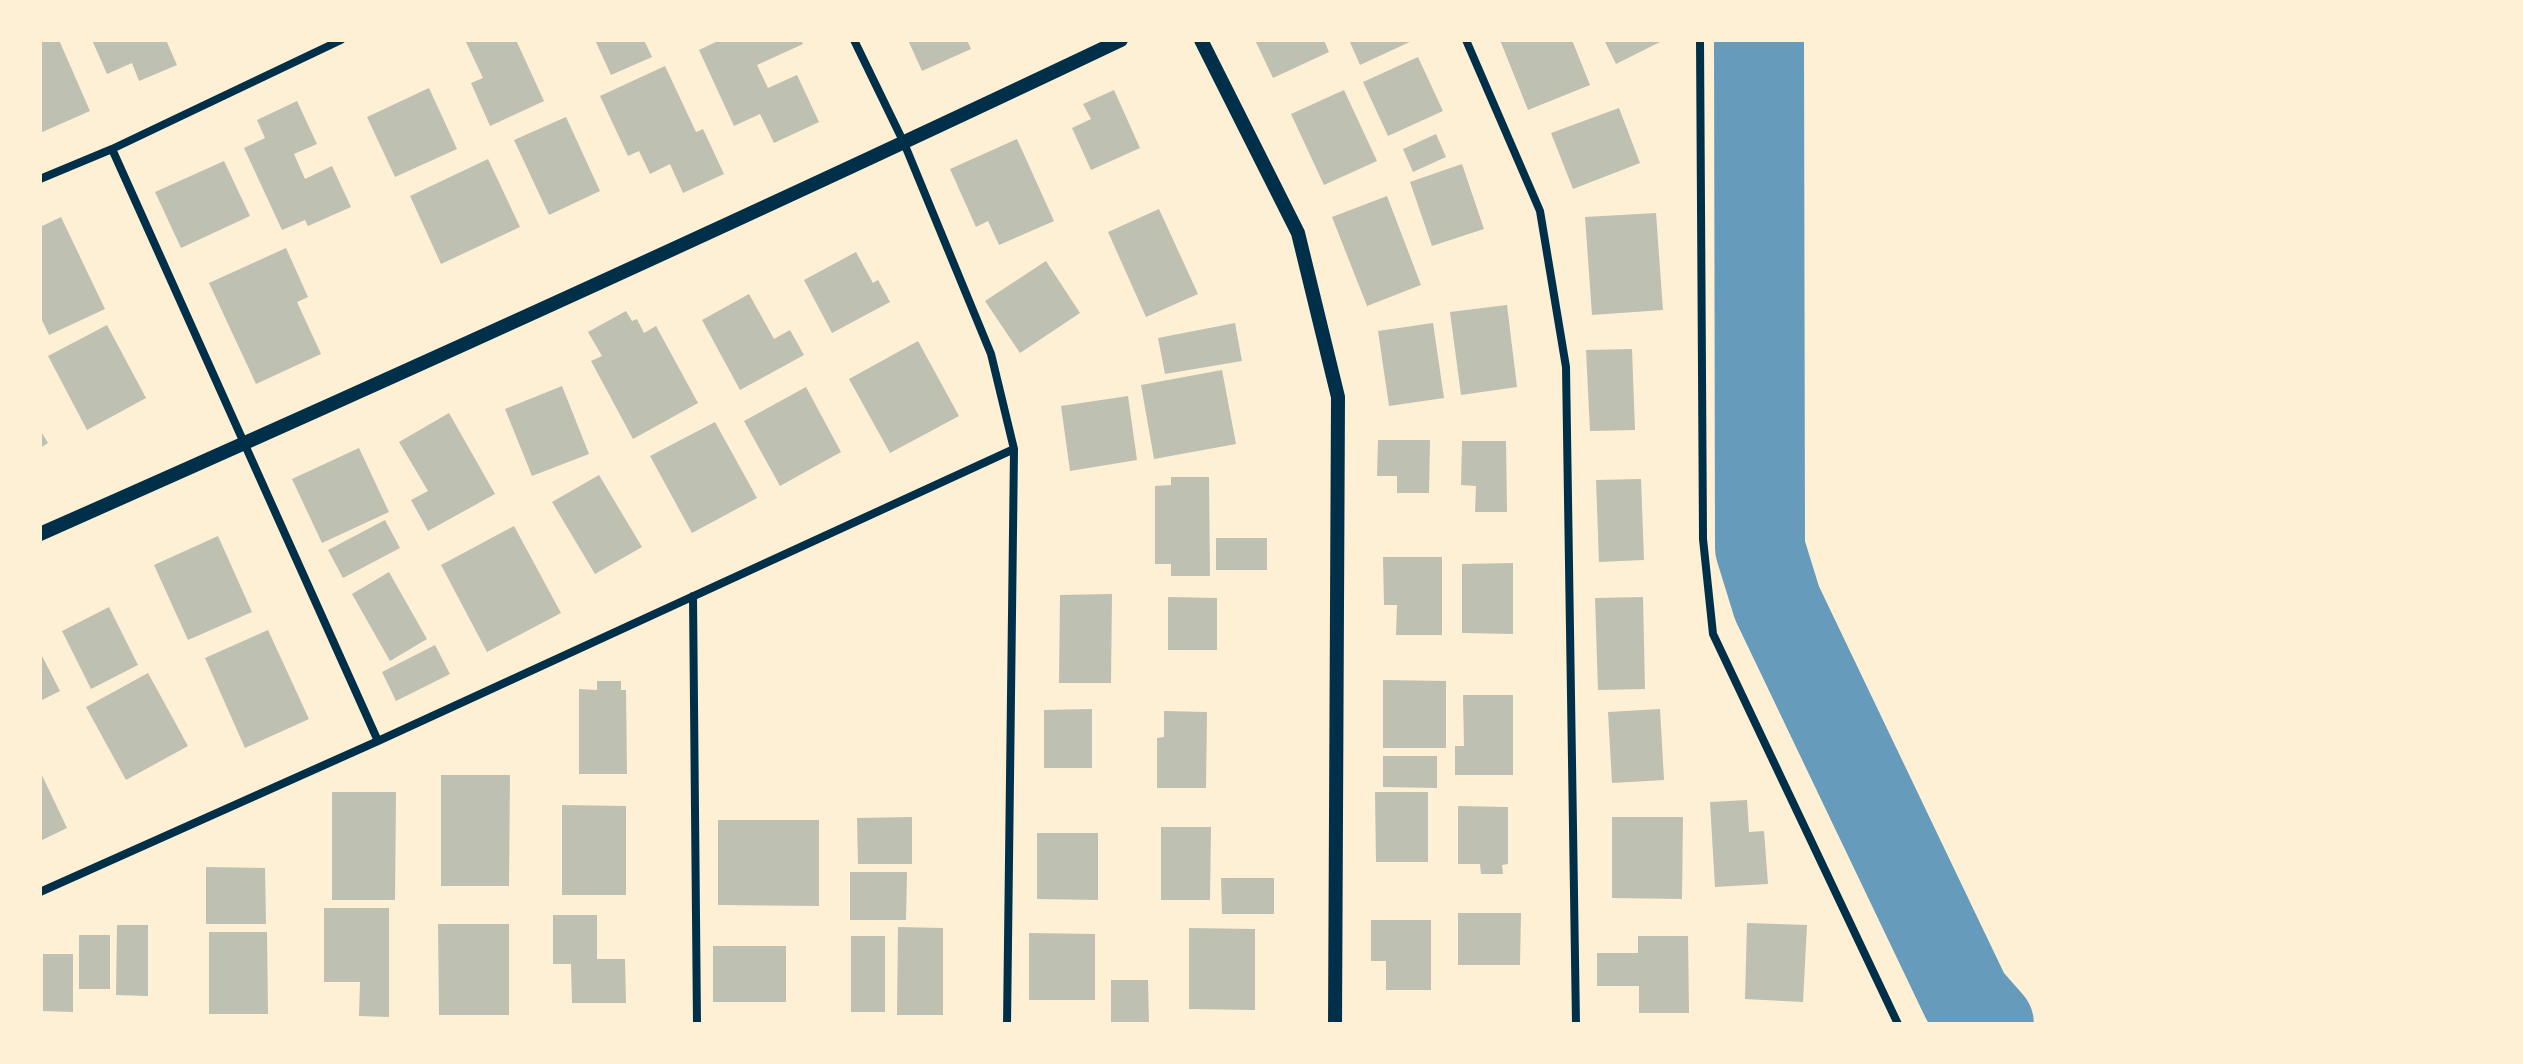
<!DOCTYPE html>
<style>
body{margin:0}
#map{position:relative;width:2523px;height:1064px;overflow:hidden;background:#fdf0d5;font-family:"IBM Plex Sans",sans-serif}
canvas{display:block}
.frame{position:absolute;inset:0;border:42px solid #fdf0d5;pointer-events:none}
</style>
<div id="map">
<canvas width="2523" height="1064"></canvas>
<div class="frame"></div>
</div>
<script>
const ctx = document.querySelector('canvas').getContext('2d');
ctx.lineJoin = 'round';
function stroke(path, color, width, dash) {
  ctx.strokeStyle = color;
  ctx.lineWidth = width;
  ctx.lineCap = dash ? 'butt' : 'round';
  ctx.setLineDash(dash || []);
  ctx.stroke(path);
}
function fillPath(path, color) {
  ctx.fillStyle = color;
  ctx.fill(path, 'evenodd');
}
const river = new Path2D(`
 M 1759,40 L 1760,548 L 1777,603 L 1966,998 L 1989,1024`);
const building = new Path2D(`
 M 40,40 L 59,40 L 90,111 L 40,133 Z
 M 92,40 L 166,40 L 177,65 L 139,81 L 132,63 L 107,74 Z
 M 465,40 L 516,40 L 544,101 L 490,126 L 471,83 L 483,78 Z
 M 595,40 L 644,40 L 652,57 L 611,75 Z
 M 720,40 L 801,40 L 803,44 L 757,65 L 768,88 L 797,75 L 819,122 L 774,143 L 760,114 L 734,126 L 699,50 Z
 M 908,40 L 967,40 L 971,49 L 922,71 Z
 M 1255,40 L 1324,40 L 1329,52 L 1273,78 Z
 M 1349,40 L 1414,40 L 1360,65 Z
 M 1500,40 L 1572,40 L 1590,85 L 1528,110 Z
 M 1604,40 L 1664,40 L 1616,64 Z
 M 1418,57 L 1443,111 L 1388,136 L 1363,82 Z
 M 665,66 L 696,132 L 703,129 L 724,174 L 683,193 L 670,164 L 650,174 L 639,151 L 628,156 L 600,96 Z
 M 429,88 L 457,149 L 395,177 L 367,117 Z
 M 1114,90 L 1140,148 L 1091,170 L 1072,128 L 1091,119 L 1083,104 Z
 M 1344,90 L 1377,161 L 1324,185 L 1291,114 Z
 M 297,101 L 317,144 L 294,154 L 305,179 L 332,166 L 351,207 L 308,226 L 305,220 L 282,230 L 244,148 L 265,138 L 257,120 Z
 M 1619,108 L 1640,163 L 1573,189 L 1551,133 Z
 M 566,117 L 600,191 L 549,215 L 514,140 Z
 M 1436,134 L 1446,157 L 1413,172 L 1403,149 Z
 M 1017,139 L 1054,221 L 999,245 L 988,221 L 976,227 L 950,169 Z
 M 488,159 L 520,227 L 441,264 L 410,196 Z
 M 224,161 L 250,216 L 181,248 L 155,192 Z
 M 1462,164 L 1484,229 L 1432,246 L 1410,182 Z
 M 1387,196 L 1421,285 L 1367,306 L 1332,217 Z
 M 1159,209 L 1198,294 L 1146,317 L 1108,232 Z
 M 1656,213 L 1663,310 L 1592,315 L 1585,217 Z
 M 61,217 L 105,309 L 49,335 L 40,316 L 40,227 Z
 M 286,248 L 308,297 L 297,302 L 321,354 L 256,384 L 209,283 Z
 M 856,252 L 873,283 L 878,280 L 890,302 L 832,333 L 804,280 Z
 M 1046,261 L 1080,313 L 1020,353 L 985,301 Z
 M 749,294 L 774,339 L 790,330 L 804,355 L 740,390 L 702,320 Z
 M 1507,305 L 1517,387 L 1461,395 L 1450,312 Z
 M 626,311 L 632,321 L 637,319 L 644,333 L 656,326 L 698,403 L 633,439 L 591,361 L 602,356 L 588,332 Z
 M 1235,323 L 1242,361 L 1165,374 L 1158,338 Z
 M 1433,323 L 1444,398 L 1389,406 L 1378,331 Z
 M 107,325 L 146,398 L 87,430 L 48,356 Z
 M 918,341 L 959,416 L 890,453 L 849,379 Z
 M 1632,349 L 1635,430 L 1590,431 L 1586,350 Z
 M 1222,370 L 1236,444 L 1154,459 L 1141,385 Z
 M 562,386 L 589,454 L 532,476 L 505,409 Z
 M 806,387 L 841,452 L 780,486 L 744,421 Z
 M 1128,396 L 1137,460 L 1070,471 L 1061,406 Z
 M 449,413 L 495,494 L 428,531 L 411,500 L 428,491 L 399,442 Z
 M 715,422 L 757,498 L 692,533 L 650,456 Z
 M 40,430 L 48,443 L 40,448 Z
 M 1378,440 L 1430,440 L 1429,493 L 1397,493 L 1397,476 L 1377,476 Z
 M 1462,441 L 1506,441 L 1507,512 L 1475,512 L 1476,486 L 1461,485 Z
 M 359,448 L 389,512 L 322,543 L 292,479 Z
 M 599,475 L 642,547 L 595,574 L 552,502 Z
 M 1171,477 L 1209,477 L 1210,576 L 1171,576 L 1171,564 L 1155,564 L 1155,486 L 1171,485 Z
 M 1641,479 L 1644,560 L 1599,562 L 1596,480 Z
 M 385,520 L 400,548 L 343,578 L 328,550 Z
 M 514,526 L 561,613 L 487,652 L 441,565 Z
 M 218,536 L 252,612 L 188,640 L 154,565 Z
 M 1216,538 L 1267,538 L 1267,570 L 1216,570 Z
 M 1383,557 L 1442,557 L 1442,635 L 1396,635 L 1397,605 L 1384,605 Z
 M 1513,563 L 1513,634 L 1462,633 L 1462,564 Z
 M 389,572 L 427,639 L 390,661 L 352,594 Z
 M 1112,594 L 1111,683 L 1059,683 L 1060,595 Z
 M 1168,597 L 1217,598 L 1217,650 L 1168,650 Z
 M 1643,597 L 1645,689 L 1598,690 L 1595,598 Z
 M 109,607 L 138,665 L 91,689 L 62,631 Z
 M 268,630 L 309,719 L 245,748 L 205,658 Z
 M 435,645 L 450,674 L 396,701 L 382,672 Z
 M 40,652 L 60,691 L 40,701 Z
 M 148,673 L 188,746 L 126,780 L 86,707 Z
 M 1383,680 L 1446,681 L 1446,748 L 1383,748 Z
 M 597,681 L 621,681 L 621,690 L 626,690 L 627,774 L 579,774 L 579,689 L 597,690 Z
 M 1463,695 L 1513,695 L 1513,775 L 1455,775 L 1455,746 L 1464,746 Z
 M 1092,709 L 1092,768 L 1044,768 L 1044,710 Z
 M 1660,709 L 1664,780 L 1612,783 L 1608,712 Z
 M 1164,711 L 1207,712 L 1206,788 L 1157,788 L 1157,738 L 1164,737 Z
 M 1383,756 L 1437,756 L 1437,788 L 1383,787 Z
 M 40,771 L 67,828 L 40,841 Z
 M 441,775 L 510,775 L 509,886 L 441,886 Z
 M 332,792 L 396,792 L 395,900 L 332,900 Z
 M 1375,792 L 1428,792 L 1428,862 L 1376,862 Z
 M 1747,800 L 1749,832 L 1764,831 L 1768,884 L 1715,887 L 1710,802 Z
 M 562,805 L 626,806 L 626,895 L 562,895 Z
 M 1458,806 L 1508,807 L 1508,864 L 1502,865 L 1503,874 L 1481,874 L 1480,864 L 1458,864 Z
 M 912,817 L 912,864 L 858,864 L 857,818 Z
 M 1612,817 L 1683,817 L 1682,899 L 1612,898 Z
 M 718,820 L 819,820 L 819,906 L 718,905 Z
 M 1161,827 L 1211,827 L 1210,900 L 1161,900 Z
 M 1037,833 L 1098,833 L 1098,900 L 1037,899 Z
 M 206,867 L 265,868 L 266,924 L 206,924 Z
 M 850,872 L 907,872 L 906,920 L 850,920 Z
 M 1221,878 L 1274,878 L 1274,914 L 1222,914 Z
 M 324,908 L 389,908 L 389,1017 L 359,1016 L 360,982 L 324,982 Z
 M 1458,913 L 1521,913 L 1520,965 L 1458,965 Z
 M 553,915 L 597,915 L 597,959 L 625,959 L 626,1003 L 572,1003 L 571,964 L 553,964 Z
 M 1371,920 L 1431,920 L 1431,990 L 1386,990 L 1386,961 L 1371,961 Z
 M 1747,923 L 1807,925 L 1803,1002 L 1745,999 Z
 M 438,924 L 509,924 L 509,1015 L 439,1015 Z
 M 117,925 L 148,925 L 148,996 L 116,995 Z
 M 898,927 L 943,928 L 943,1015 L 897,1015 Z
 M 1189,928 L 1255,929 L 1255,1010 L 1189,1009 Z
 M 209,932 L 267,932 L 268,1014 L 209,1014 Z
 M 1029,933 L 1095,934 L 1095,1000 L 1029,1000 Z
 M 79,935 L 110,935 L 110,989 L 79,989 Z
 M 851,936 L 885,936 L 885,1012 L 851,1012 Z
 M 1638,936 L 1688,936 L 1689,1013 L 1639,1013 L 1639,986 L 1597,986 L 1597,953 L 1638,953 Z
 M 713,946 L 786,946 L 786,1002 L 713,1002 Z
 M 43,954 L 73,954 L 73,1012 L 43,1011 Z
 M 1111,980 L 1148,980 L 1149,1024 L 1111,1024 Z`);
const minor = new Path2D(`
 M 854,40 L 904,143 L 991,354 L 1014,449 L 1007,1024
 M 1466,40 L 1540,211 L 1566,367 L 1576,1024
 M 1700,40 L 1703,539 L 1713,634 L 1898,1024
 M 112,149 L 378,741
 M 40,179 L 112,149 L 341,40
 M 693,596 L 697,1024
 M 40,892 L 378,741 L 1014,449`);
const tertiary = new Path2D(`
 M 1201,40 L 1298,233 L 1338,397 L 1335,1024
 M 40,534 C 402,374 763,210 1121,40`);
stroke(river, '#669bbc', 90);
fillPath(building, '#bec0b2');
stroke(minor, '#003049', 8);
stroke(tertiary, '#003049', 14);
</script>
